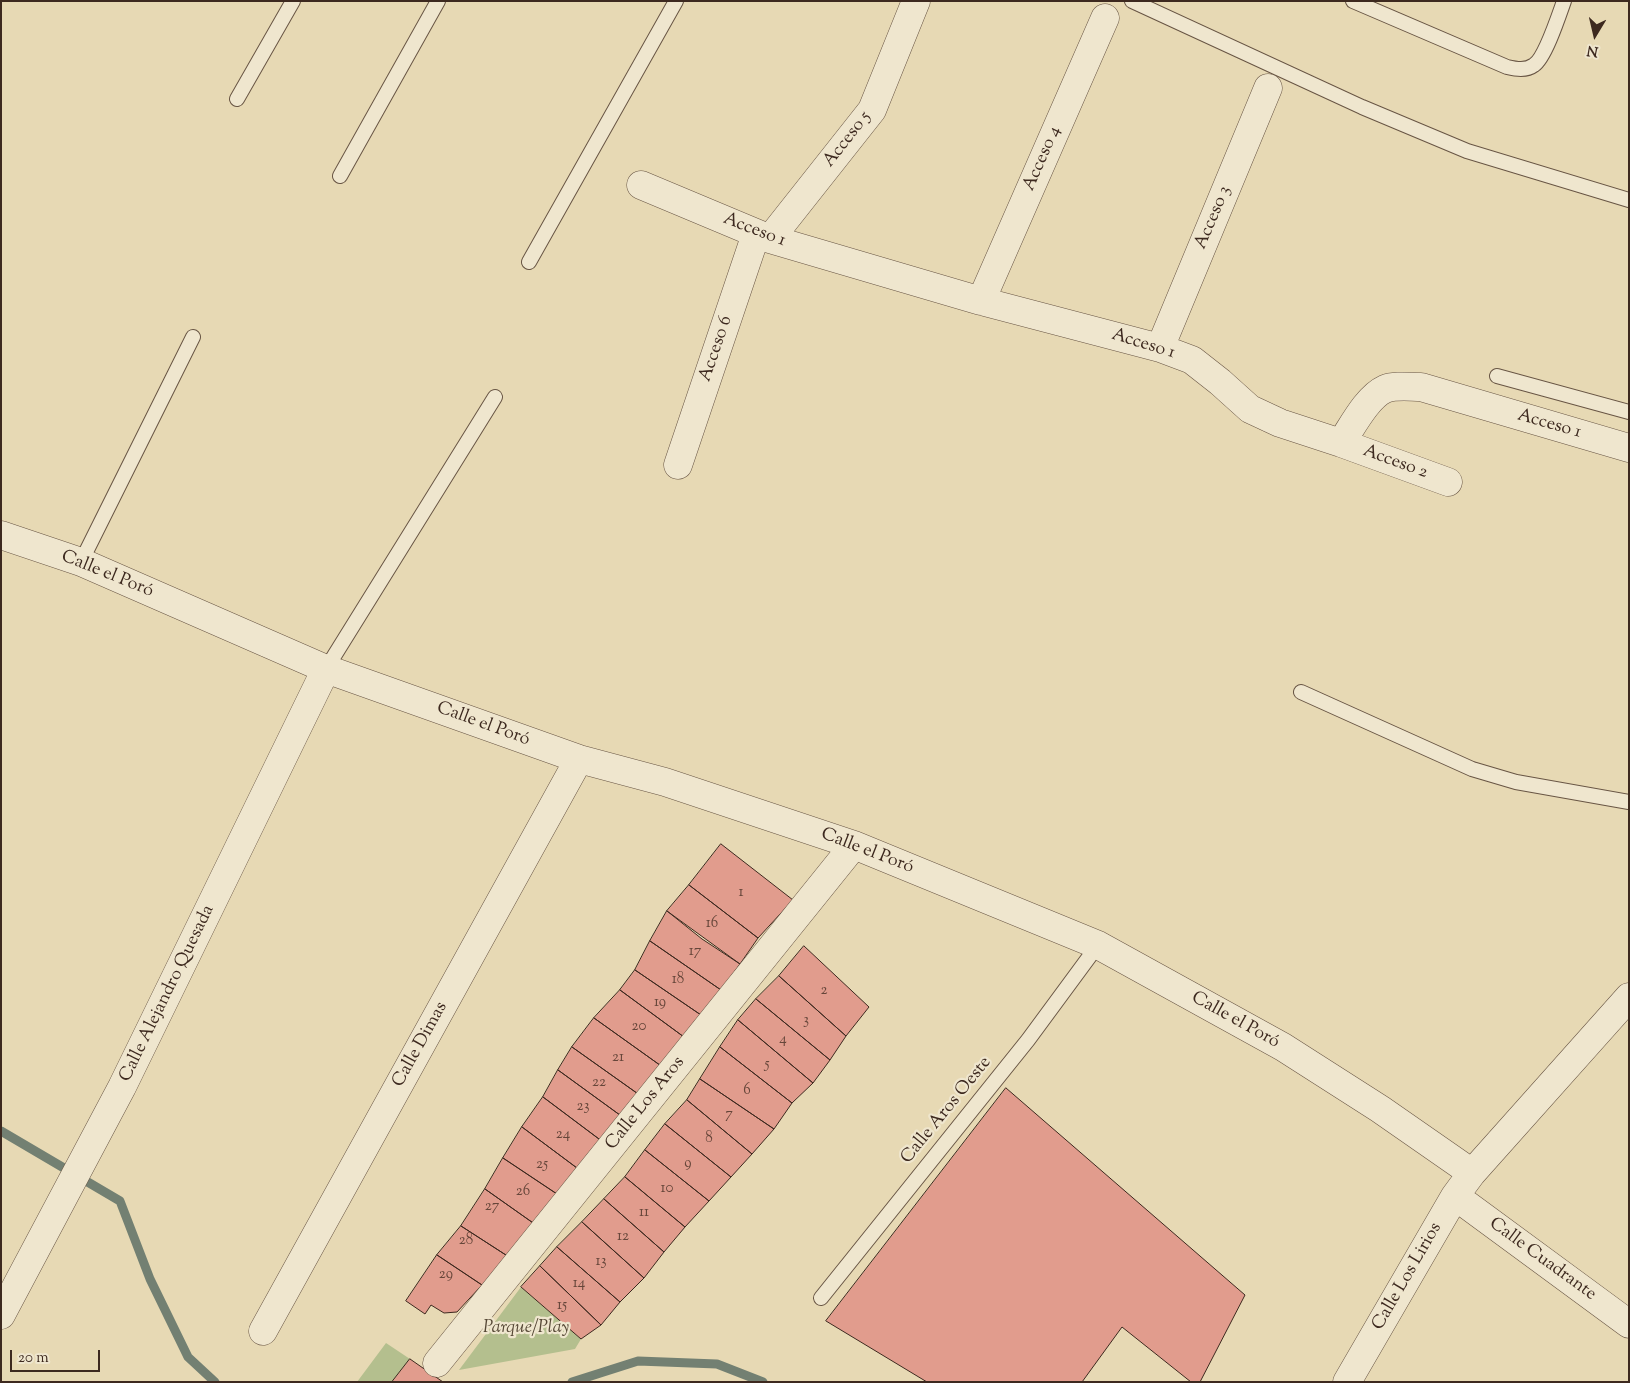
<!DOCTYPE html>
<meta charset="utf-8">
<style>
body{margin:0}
#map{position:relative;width:1630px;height:1383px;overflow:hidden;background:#e7d9b4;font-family:"Sorts Mill Goudy",serif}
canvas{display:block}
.frame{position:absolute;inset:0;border:2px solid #3d291f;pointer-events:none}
.north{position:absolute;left:1570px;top:10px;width:50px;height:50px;-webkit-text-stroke:4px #efe6ce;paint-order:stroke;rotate:189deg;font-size:14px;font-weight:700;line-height:20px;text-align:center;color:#3d291f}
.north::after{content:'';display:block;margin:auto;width:18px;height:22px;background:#3d291f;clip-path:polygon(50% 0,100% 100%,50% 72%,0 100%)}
.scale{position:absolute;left:10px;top:1350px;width:90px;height:22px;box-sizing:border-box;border:2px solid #3d291f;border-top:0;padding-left:6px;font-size:15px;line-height:18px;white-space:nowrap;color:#3d291f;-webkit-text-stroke:4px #efe6ce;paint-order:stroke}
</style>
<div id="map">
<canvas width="1630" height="1383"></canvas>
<div class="frame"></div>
<div class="north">N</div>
<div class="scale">20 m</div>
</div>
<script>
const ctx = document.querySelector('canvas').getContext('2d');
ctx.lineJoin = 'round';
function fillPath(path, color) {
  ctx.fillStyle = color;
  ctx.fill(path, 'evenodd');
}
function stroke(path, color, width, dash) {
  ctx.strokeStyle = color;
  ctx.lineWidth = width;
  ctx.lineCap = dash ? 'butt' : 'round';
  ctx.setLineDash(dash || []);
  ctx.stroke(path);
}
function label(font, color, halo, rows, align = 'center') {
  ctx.font = font + ' "Sorts Mill Goudy",serif';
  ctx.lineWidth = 4.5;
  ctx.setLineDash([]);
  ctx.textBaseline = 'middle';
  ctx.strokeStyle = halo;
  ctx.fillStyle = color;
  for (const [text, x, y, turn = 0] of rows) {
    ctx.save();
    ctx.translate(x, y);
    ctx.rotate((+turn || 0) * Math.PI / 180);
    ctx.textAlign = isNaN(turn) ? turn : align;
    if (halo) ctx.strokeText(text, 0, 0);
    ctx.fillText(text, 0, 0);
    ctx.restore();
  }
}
const green = new Path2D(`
 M 521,1287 L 581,1339 L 575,1349 L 459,1370 Z
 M 386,1343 L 410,1359 L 392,1382 L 357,1382 Z`);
const stream = new Path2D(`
 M 1,1131 L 120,1201 L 150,1279 L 188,1357 L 215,1382
 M 572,1382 L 638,1361 L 717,1364 L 763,1382`);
const building = new Path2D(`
 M 721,844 L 793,900 L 758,938 L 689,885 Z
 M 689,885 L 758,938 L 740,964 L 702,939 L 667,911 Z
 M 667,911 L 740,964 L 721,990 L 650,941 Z
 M 650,941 L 721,990 L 701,1015 L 635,970 Z
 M 804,946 L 869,1007 L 846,1036 L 779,976 Z
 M 635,970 L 701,1015 L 684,1037 L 620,990 Z
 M 779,976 L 846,1036 L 830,1060 L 756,999 Z
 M 620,990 L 684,1037 L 664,1068 L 594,1018 Z
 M 756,999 L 830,1060 L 813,1083 L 738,1020 Z
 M 594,1018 L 664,1068 L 641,1096 L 572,1047 Z
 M 738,1020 L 813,1083 L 792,1103 L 720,1047 Z
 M 572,1047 L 641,1096 L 624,1118 L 558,1070 Z
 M 720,1047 L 792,1103 L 774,1129 L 700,1079 Z
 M 558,1070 L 624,1118 L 603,1142 L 543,1097 Z
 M 700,1079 L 774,1129 L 752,1154 L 687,1100 Z
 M 1006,1088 L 1245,1295 L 1200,1382 L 1191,1382 L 1122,1327 L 1082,1382 L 927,1382 L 826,1321 Z
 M 543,1097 L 603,1142 L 581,1171 L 522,1127 Z
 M 687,1100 L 752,1154 L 731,1177 L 665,1124 Z
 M 665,1124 L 731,1177 L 709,1201 L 645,1150 Z
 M 522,1127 L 581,1171 L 560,1196 L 503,1158 Z
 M 645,1150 L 709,1201 L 685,1227 L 625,1177 Z
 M 503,1158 L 560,1196 L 536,1225 L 485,1189 Z
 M 625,1177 L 685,1227 L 664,1252 L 604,1199 Z
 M 485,1189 L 536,1225 L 509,1257 L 461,1226 Z
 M 604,1199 L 664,1252 L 644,1278 L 582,1222 Z
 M 582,1222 L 644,1278 L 620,1302 L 557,1247 Z
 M 461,1226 L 509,1257 L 482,1285 L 437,1255 Z
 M 557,1247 L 620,1302 L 601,1325 L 540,1266 Z
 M 437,1255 L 482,1285 L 457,1312 L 444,1313 L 431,1305 L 425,1314 L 406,1301 Z
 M 540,1266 L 601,1325 L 581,1339 L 521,1287 Z
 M 410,1359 L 443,1382 L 392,1382 Z`);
const lane = new Path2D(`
 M 1132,1 L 1362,107 L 1467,151 L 1629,200
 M 1353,1 L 1507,67 C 1516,69 1526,71 1534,65 C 1545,58 1559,15 1564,1
 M 237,99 L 293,1
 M 340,176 L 438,1
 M 529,262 L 676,1
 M 1497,376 L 1629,412
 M 81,562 L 193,337
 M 326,669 L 495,397
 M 1301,692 L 1472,769 L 1516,782 L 1629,802
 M 821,1298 L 1028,1040 L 1098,945`);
const street = new Path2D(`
 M 641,185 L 770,239 L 981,301 L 1160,348 L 1192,360 L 1220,382 L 1250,409 L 1280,423 L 1341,443 C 1352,427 1367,397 1385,389 C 1395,385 1410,387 1421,387 L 1629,448
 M 770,239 L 872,110 L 916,1
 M 981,301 L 1105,18
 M 1160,348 L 1268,88
 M 1341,443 L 1448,482
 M 678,465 L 756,234
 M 1,535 L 81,562 L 326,669 L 579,759 L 665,782 L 854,845 L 1098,945 L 1283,1047 L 1380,1109 L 1472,1173 L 1629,997
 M 1455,1196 L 1629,1324
 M 1,1315 L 122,1087 L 326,669
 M 263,1331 L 579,759
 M 437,1363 L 854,845
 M 1347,1382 L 1455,1196 L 1472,1173`);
const numberNames = [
 ["1",741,893],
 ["16",712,924],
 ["17",695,952],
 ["18",678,980],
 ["2",824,991],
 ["19",660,1003],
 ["3",806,1021],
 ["20",639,1027],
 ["4",783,1040],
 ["21",618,1058],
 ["5",767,1065],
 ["22",599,1083],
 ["6",747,1091],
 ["23",583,1107],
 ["7",729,1115],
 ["24",563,1135],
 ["8",709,1139],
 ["9",688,1164],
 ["25",542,1165],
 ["10",667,1189],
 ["26",523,1192],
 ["27",492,1207],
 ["11",644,1213],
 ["12",623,1237],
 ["28",466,1241],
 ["13",601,1262],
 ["29",446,1275],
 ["14",579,1284],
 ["15",562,1306]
];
const streetNames = [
 ["Acceso 5",848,140,-52],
 ["Acceso 4",1043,159,-66],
 ["Acceso 3",1214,218,-67],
 ["Acceso 1",754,231,21],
 ["Acceso 1",1143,345,17],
 ["Acceso 6",717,349,-71],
 ["Acceso 1",1549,425,16],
 ["Acceso 2",1395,463,20],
 ["Calle el Poró",107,575,22],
 ["Calle el Poró",483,725,20],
 ["Calle el Poró",867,852,21],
 ["Calle Alejandro Quesada",168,994,-64],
 ["Calle el Poró",1235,1021,29],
 ["Calle Dimas",421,1045,-61],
 ["Calle Los Aros",646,1104,-51],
 ["Calle Aros Oeste",947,1111,-51],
 ["Calle Cuadrante",1542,1260,36],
 ["Calle Los Lirios",1408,1277,-60]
];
const parkNames = [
 ["Parque/Play",526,1329]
];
fillPath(green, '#b4bf8e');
stroke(stream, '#738072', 9);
fillPath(building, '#e19c8d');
stroke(building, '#3d291f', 1);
stroke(lane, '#685544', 16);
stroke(street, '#685544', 29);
stroke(lane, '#efe6ce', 14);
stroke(street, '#efe6ce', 28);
label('15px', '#66463a', null, numberNames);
label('18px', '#3d291f', '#efe6ce', streetNames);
label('italic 18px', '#554735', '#efe6ce', parkNames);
</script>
